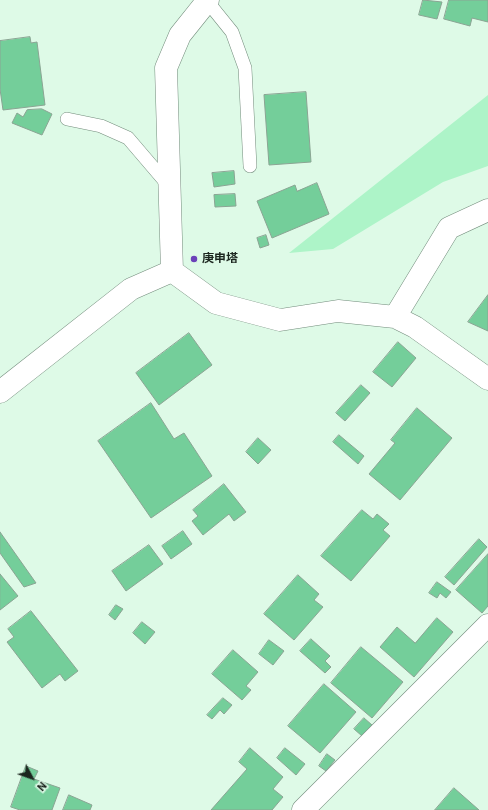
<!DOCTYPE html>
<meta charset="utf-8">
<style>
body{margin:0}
#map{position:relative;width:488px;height:810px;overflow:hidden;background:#defae7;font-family:Roboto,sans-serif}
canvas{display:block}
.north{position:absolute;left:12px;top:758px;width:40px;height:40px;-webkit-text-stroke:3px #defae7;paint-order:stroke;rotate:131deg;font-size:11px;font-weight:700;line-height:16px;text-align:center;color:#1c261f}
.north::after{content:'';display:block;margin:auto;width:14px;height:18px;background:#1c261f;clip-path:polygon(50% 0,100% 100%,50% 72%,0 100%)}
</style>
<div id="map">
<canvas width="488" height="810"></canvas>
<div class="north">N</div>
</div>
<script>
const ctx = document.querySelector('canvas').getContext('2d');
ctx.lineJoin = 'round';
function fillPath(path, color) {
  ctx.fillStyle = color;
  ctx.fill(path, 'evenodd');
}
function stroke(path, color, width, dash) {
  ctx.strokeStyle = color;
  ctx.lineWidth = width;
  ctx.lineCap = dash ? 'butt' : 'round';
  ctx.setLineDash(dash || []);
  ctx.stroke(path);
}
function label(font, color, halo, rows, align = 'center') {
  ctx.font = font + ' Roboto,"Noto Sans JP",sans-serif';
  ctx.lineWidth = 3.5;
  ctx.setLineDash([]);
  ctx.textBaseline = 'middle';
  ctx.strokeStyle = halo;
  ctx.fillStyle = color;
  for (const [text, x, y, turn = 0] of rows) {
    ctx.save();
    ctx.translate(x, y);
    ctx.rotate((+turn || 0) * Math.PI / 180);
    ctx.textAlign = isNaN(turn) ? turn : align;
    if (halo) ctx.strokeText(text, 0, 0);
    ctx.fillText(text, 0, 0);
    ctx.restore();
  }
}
const green = new Path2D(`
 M 488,95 L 488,166 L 443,182 L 333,249 L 289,253 Z`);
const building = new Path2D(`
 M 423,0 L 442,2 L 437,19 L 419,15 Z
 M 449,0 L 488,0 L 488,22 L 472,18 L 470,26 L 444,19 Z
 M 30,37 L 31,43 L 37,42 L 45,105 L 3,110 L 0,89 L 0,41 Z
 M 306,92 L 311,162 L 269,165 L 264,95 Z
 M 42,109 L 52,114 L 42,135 L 12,123 L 17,113 L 23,117 L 27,110 Z
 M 234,171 L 235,184 L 214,187 L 212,173 Z
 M 317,183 L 329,214 L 272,238 L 257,201 L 295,185 L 297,191 Z
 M 235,194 L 236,206 L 215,207 L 214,195 Z
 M 266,235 L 269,245 L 260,248 L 257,238 Z
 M 488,295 L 488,331 L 468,322 Z
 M 189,333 L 212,365 L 159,405 L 136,373 Z
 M 398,342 L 416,358 L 392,387 L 373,372 Z
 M 361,385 L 370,393 L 345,421 L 336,413 Z
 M 151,403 L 174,439 L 184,433 L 212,476 L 151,518 L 98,441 Z
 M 417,408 L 452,438 L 400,500 L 369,474 L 395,443 L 391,440 Z
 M 339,435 L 364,456 L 358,464 L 333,442 Z
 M 258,438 L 271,450 L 258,464 L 246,452 Z
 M 224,484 L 246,512 L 234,521 L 229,514 L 203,535 L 192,521 L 198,516 L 193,510 Z
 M 362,510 L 373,519 L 377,514 L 389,524 L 383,530 L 390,536 L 351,581 L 321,556 Z
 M 183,531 L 192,544 L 171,559 L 162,546 Z
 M 0,532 L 36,583 L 24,587 L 0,553 Z
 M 479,539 L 487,547 L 454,585 L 445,577 Z
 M 149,545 L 163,564 L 126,591 L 112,571 Z
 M 488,554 L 488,606 L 482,613 L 456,590 Z
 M 0,574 L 18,596 L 0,610 Z
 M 298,575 L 319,594 L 314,600 L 323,607 L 294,640 L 264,614 Z
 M 437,582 L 451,592 L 446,598 L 440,593 L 437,598 L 429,593 Z
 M 116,605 L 123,609 L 115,620 L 109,615 Z
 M 31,611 L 78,671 L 65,681 L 60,674 L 42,688 L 7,642 L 14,637 L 8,629 Z
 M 437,618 L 453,632 L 414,677 L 380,647 L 397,627 L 415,643 Z
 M 142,622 L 155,632 L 145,644 L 133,633 Z
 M 311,639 L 330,656 L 325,661 L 331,667 L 325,673 L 300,651 Z
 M 269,640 L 284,651 L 273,665 L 259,654 Z
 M 361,647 L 403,682 L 372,718 L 331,683 Z
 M 233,650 L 258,672 L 246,686 L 251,690 L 242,700 L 212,674 Z
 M 324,684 L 356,712 L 320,753 L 288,726 Z
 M 223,698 L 232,705 L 224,714 L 220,710 L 212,719 L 207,715 Z
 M 364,718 L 372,725 L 362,736 L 354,729 Z
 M 250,748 L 283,777 L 273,789 L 283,797 L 272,810 L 211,810 L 247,769 L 239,762 Z
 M 285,748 L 305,764 L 296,775 L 277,758 Z
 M 327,754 L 335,760 L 326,771 L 319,766 Z
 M 26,766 L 38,771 L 34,779 L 60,788 L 52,810 L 20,810 L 11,807 Z
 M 454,788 L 479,810 L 435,810 Z
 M 69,795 L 92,805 L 90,810 L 63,810 Z`);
const lane = new Path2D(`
 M 207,1 L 232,32 L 245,68 L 250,166
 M 67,119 L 101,126 L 128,138 L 169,186`);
const street = new Path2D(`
 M 172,271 L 166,68 L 180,35 L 208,0
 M 395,317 L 449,228 L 488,210
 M 0,392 L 131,289 L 172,271 L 216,303 L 280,320 L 338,311 L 395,317 L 415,327 L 488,379
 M 303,810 L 488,625`);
const markers = [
 [194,259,4,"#6b41b9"]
];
const poiNames = [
 ["庚申塔",202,259]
];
fillPath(green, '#adf4c8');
fillPath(building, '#74ce9a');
stroke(building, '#8aa493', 1);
stroke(lane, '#738c7c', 14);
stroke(street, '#738c7c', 23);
stroke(lane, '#fff', 13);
stroke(street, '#fff', 22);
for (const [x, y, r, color] of markers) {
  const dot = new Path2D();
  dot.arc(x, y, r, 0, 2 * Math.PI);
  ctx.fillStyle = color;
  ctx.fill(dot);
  stroke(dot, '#defae7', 1.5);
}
label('bold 12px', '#1c261f', '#defae7', poiNames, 'left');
</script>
